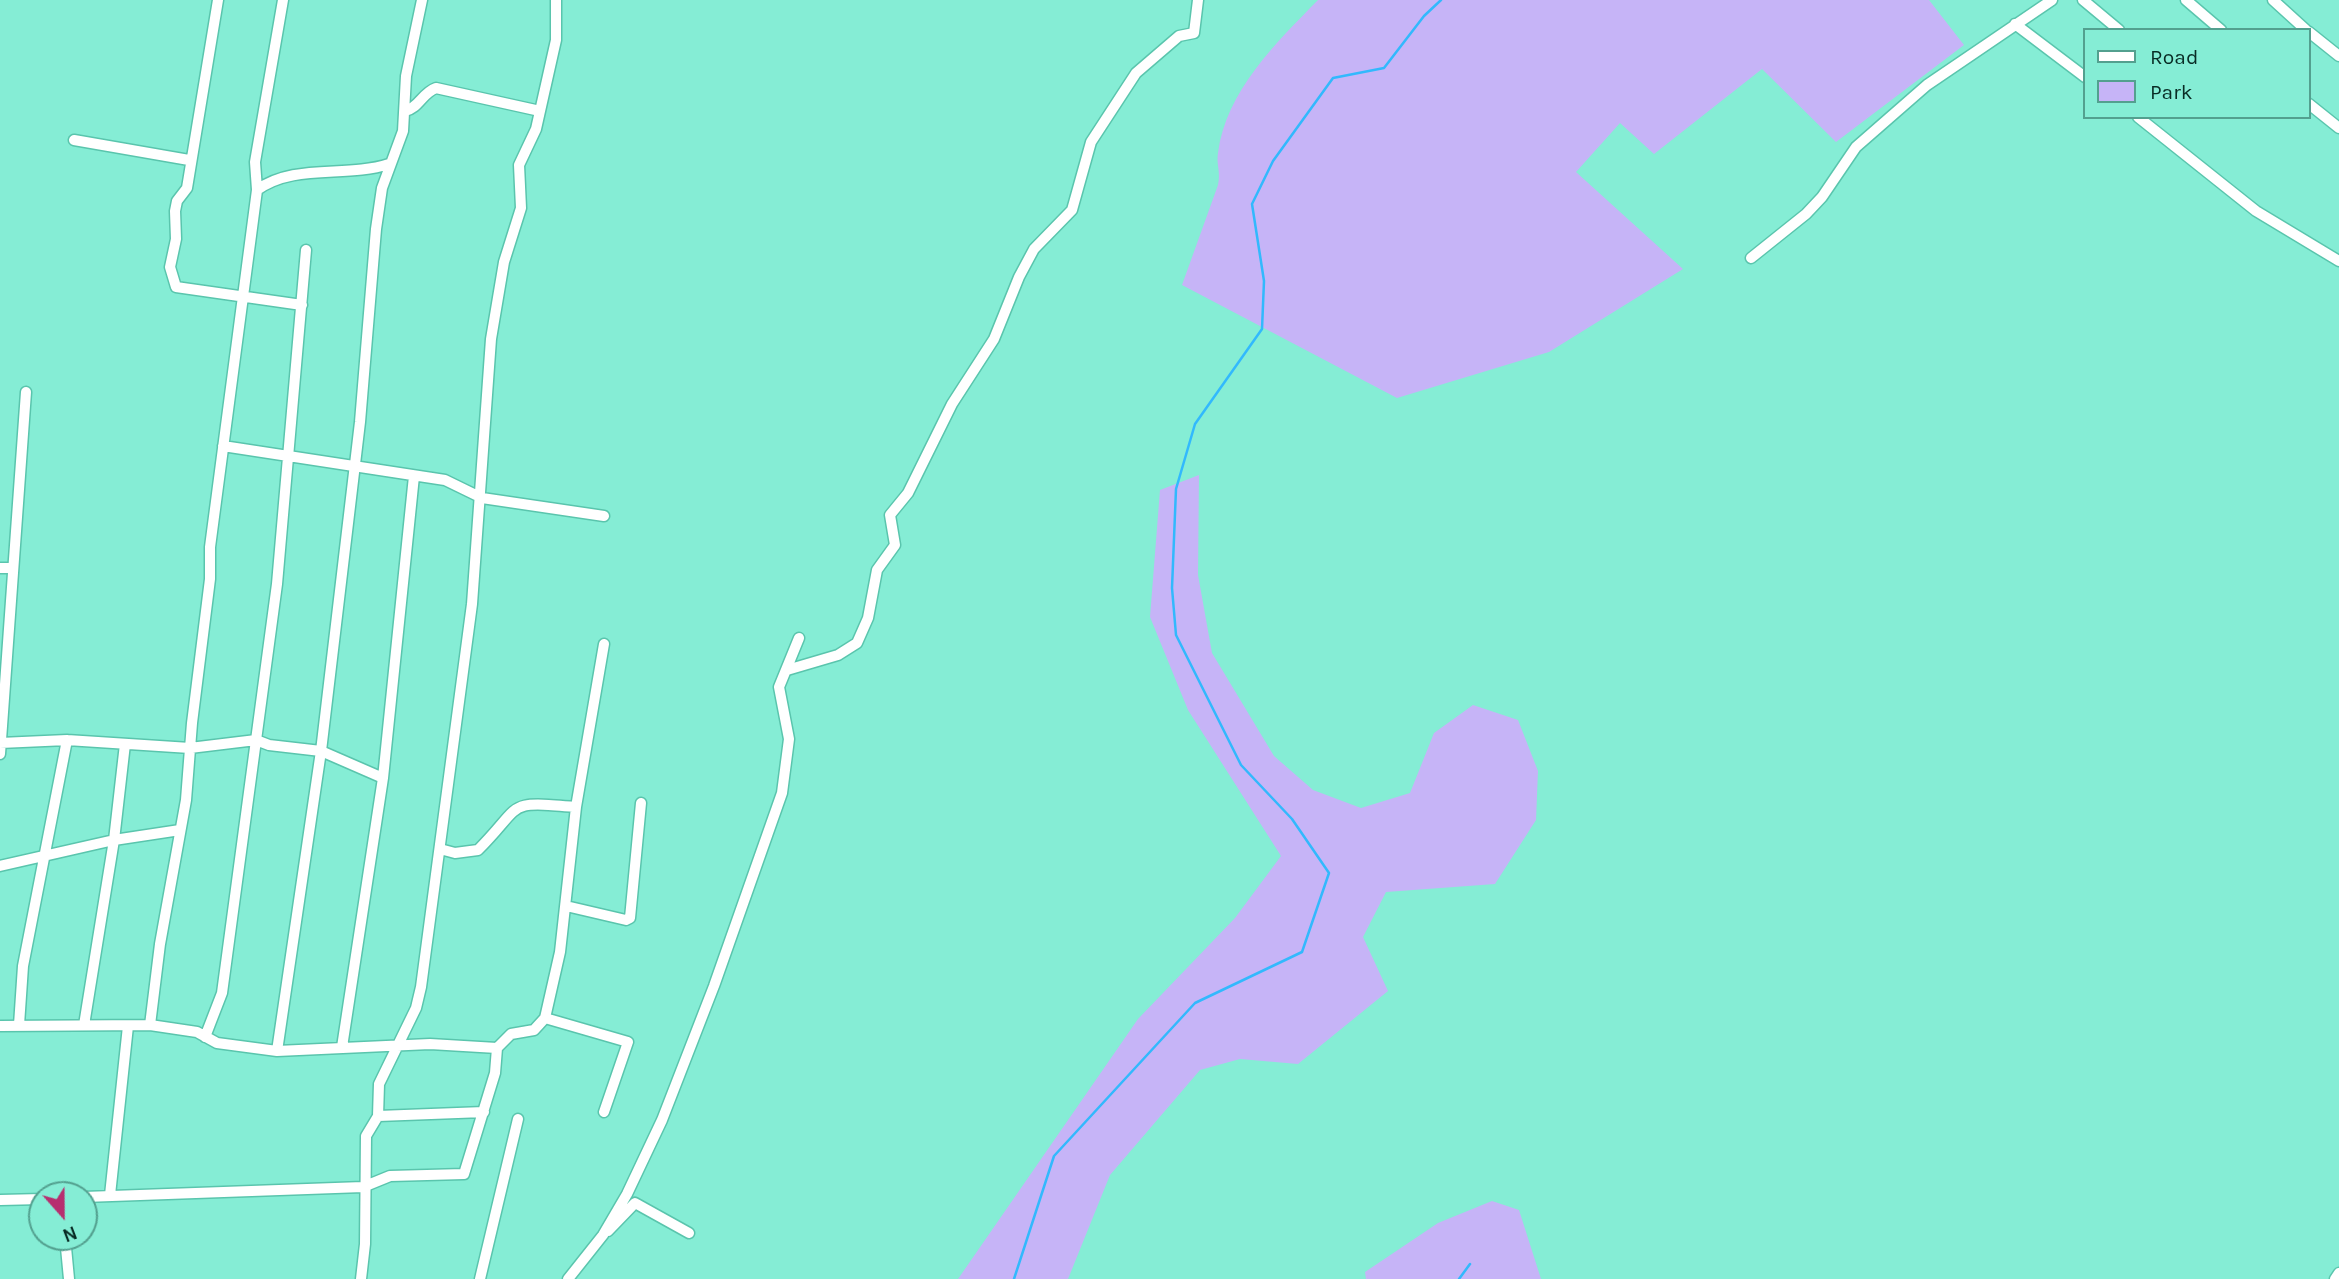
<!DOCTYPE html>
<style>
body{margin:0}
#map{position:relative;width:2339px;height:1279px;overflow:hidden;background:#85edd5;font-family:Karla,sans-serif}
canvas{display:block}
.legend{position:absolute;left:2083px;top:28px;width:228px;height:91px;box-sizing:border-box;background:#85edd5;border:2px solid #53a08f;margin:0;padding:9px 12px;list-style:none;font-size:21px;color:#092c25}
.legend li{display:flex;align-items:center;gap:14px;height:35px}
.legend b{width:35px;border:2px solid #53a08f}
.north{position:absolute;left:28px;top:1181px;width:70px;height:70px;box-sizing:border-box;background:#85edd5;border:2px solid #53a08f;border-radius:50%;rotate:159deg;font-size:19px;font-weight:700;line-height:28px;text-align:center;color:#092c25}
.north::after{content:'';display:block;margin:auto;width:24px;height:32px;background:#b72f6f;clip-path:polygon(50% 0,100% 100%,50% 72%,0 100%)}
</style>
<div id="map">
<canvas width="2339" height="1279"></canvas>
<ul class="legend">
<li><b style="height:9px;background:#fff"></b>Road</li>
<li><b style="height:19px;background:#c6b4f7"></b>Park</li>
</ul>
<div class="north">N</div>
</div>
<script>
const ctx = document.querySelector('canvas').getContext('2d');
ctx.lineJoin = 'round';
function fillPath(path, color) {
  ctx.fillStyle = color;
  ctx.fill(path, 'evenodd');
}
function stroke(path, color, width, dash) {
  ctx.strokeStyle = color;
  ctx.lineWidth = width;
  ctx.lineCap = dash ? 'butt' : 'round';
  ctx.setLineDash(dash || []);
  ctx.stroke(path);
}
const green = new Path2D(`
 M 1318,0 L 1929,0 L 1964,45 L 1836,142 L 1762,69 L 1654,154 L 1620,123 L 1576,172 L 1683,269 L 1549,352 L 1397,398 L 1182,285 L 1218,185 C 1221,172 1216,164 1218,153 C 1226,91 1276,43 1318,0 Z
 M 1199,475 L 1198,575 L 1212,653 L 1274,756 L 1313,790 L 1361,808 L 1410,793 L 1434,733 L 1473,705 L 1518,720 L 1538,771 L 1536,820 L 1495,884 L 1386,892 L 1363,937 L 1388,991 L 1298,1064 L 1240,1059 L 1200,1070 L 1110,1175 L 1068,1279 L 958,1279 L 1138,1019 L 1235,918 L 1281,856 L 1188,710 L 1150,617 L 1160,490 Z
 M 1492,1201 L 1519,1210 L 1541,1279 L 1366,1279 L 1365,1272 L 1438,1223 Z`);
const stream = new Path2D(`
 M 1014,1279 L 1054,1156 L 1195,1003 L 1302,952 L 1329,873 L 1292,819 L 1241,765 L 1176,635 L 1172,588 L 1176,489 L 1195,424 L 1262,329 L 1264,281 L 1252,204 L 1273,161 L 1333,78 L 1384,68 L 1424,16 L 1441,0
 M 1459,1279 L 1470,1264`);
const street = new Path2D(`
 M 218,0 L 187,188 L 177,201 L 175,211 L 176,239 L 170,267 L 176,287 L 302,305
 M 2083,0 L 2119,30
 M 2186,0 L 2221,30
 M 2273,0 L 2306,30
 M 2015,24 L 2085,77
 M 2309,32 L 2339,56
 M 2309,104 L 2339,128
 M 405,111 C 419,108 422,93 436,88 L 540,111
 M 2138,117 L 2256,211 L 2339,261
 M 74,140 L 189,160
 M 257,190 C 294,163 346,178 389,164
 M 1751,258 L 1806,214 L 1822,197 L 1856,147 L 1927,85 L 2052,0
 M 223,446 L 445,480 L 482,498 L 604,516
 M 0,568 L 11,568
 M 787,670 L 838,655 L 857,643 L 868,618 L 877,570 L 895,545 L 890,515 L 908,493 L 952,404 L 994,339 L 1019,277 L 1034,249 L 1072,210 L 1091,142 L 1136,73 L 1179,36 L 1194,33 L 1198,0
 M 0,743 L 67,740 L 190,748 L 256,740 L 269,745 L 321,751 L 383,778
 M 0,754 L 26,392
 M 440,849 L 455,853 L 478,850 C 525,803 503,801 576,807
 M 0,866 L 114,840 L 180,830
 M 566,906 L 626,920 L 630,918 L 641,803
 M 545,1018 L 628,1042 L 604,1112
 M 19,1025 L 23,966 L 67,740
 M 84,1025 L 114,840 L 125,744
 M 150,1025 L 160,944 L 186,800 L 192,723 L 210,579 L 210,547 L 257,190 L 255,162 L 283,0
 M 0,1026 L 150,1025 L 197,1032 L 217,1043 L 277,1051 L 430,1044 L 497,1048 L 511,1034 L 534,1030 L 545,1018 L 560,952 L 576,807 L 604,644
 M 205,1037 L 222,993 L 277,584 L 306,250
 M 342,1047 L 383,778 L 414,476
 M 277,1051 L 321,751 L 360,422 L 376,229 L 382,188 L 403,131 L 406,76 L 422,0
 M 378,1116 L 379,1084 L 416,1008 L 421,987 L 472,604 L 491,339 L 504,262 L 521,208 L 519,165 L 536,129 L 556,40 L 556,0
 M 110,1195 L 128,1026
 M 84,1197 L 363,1187 L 390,1176 L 464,1174 L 495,1073 L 497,1048
 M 0,1200 L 42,1199
 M 608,1231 L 635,1203 L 689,1233
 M 65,1237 L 69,1279
 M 361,1279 L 365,1244 L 366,1136 L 378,1116 L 484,1112
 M 480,1279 L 518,1119
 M 568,1279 L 603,1235 L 627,1194 L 662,1120 L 714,986 L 782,793 L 789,739 L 779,687 L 799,638
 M 2335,1279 L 2339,1273`);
fillPath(green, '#c6b4f7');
stroke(stream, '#32b9fd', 2.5);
stroke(street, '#5ac5ad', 13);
stroke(street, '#fff', 10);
</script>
